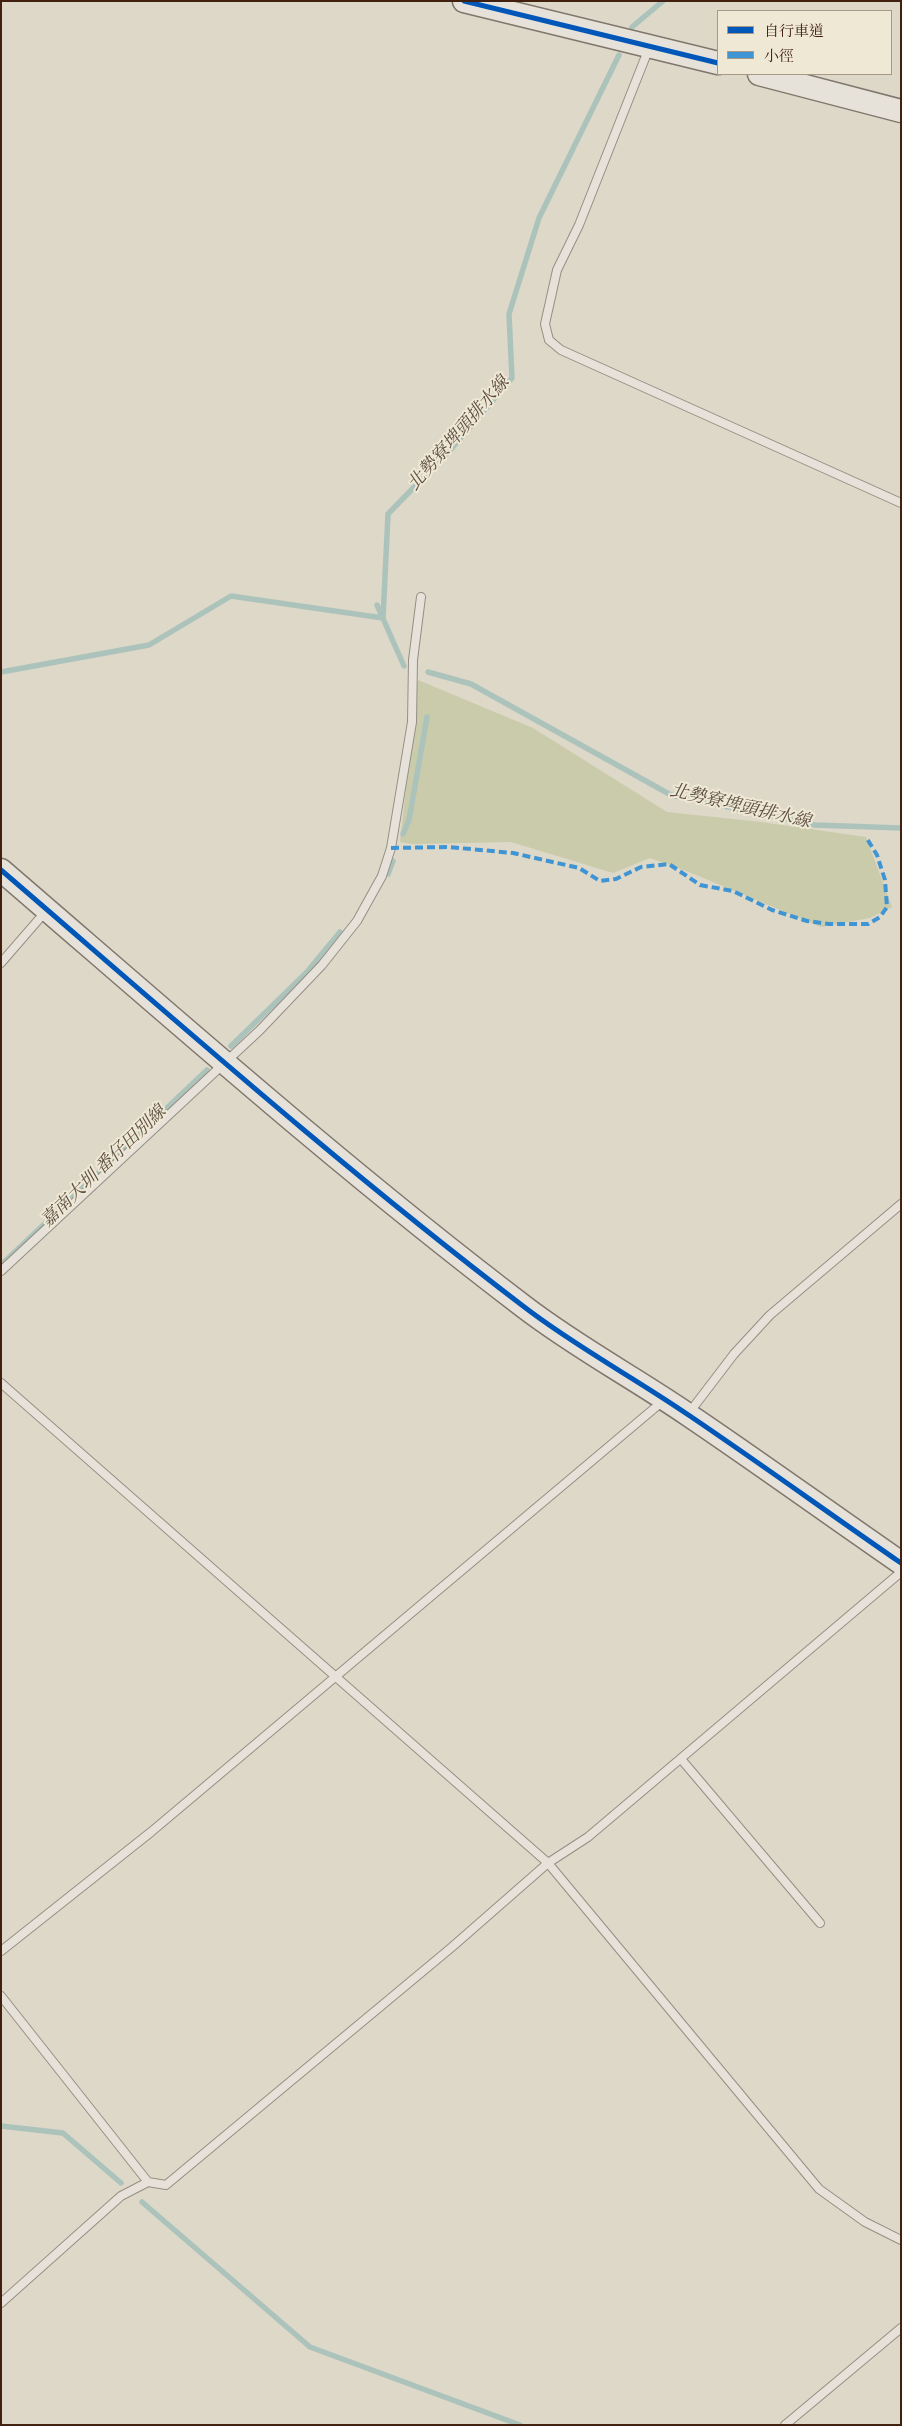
<!DOCTYPE html>
<meta charset="utf-8">
<style>
body{margin:0}
#map{position:relative;width:902px;height:2426px;overflow:hidden;background:#ded8c8;font-family:"Libre Bodoni","Noto Serif TC",serif}
canvas{display:block}
.frame{position:absolute;inset:0;border:2px solid #422010;pointer-events:none}
.legend{position:absolute;left:717px;top:10px;width:175px;height:65px;box-sizing:border-box;background:#efe8d5;border:1px solid #aa9886;margin:0;padding:6px 9px;list-style:none;font-size:15px;color:#422010}
.legend li{display:flex;align-items:center;gap:10px;height:25px}
.legend b{width:25px;border:1px solid #aa9886}
</style>
<div id="map">
<canvas width="902" height="2426"></canvas>
<div class="frame"></div>
<ul class="legend">
<li><b style="height:6px;background:#0057b8"></b>自行車道</li>
<li><b style="height:6px;background:#3f94d3"></b>小徑</li>
</ul>
</div>
<script>
const ctx = document.querySelector('canvas').getContext('2d');
ctx.lineJoin = 'round';
function fillPath(path, color) {
  ctx.fillStyle = color;
  ctx.fill(path, 'evenodd');
}
function stroke(path, color, width, dash) {
  ctx.strokeStyle = color;
  ctx.lineWidth = width;
  ctx.lineCap = dash ? 'butt' : 'round';
  ctx.setLineDash(dash || []);
  ctx.stroke(path);
}
function label(font, color, halo, rows, align = 'center') {
  ctx.font = font + ' "Libre Bodoni","Noto Serif TC",serif';
  ctx.lineWidth = 4;
  ctx.setLineDash([]);
  ctx.textBaseline = 'middle';
  ctx.strokeStyle = halo;
  ctx.fillStyle = color;
  for (const [text, x, y, turn = 0] of rows) {
    ctx.save();
    ctx.translate(x, y);
    ctx.rotate((+turn || 0) * Math.PI / 180);
    ctx.textAlign = isNaN(turn) ? turn : align;
    if (halo) ctx.strokeText(text, 0, 0);
    ctx.fillText(text, 0, 0);
    ctx.restore();
  }
}
const green = new Path2D(`
 M 418,680 L 533,728 L 667,812 L 761,822 L 866,837 L 892,907 L 870,918 L 821,927 L 689,872 L 650,858 L 613,873 L 511,842 L 412,844 L 400,842 Z`);
const stream = new Path2D(`
 M 632,27 L 663,1
 M 404,666 L 377,605 L 383,618 L 388,514 L 452,448 L 512,378 L 509,314 L 539,218 L 619,55
 M 1,672 L 149,645 L 231,596 L 383,618
 M 428,672 L 471,684 L 671,795 L 815,825 L 901,828
 M 403,834 L 409,820 L 427,717
 M 388,874 L 393,861
 M 231,1046 L 306,973 L 340,932
 M 1,1265 L 207,1070
 M 1,2126 L 63,2133 L 121,2183
 M 142,2202 L 310,2347 L 520,2425`);
const lane = new Path2D(`
 M 649,48 L 579,225 L 557,270 L 545,324 L 549,340 L 561,350 L 901,503
 M 1,963 L 46,911
 M 1,1271 L 260,1030 L 322,965 L 357,921 L 382,876 L 391,848 L 412,722 L 413,660 L 421,597
 M 1,1383 L 548,1863 L 819,2189 L 865,2222 L 901,2240
 M 689,1413 L 734,1354 L 770,1315 L 901,1204
 M 681,1759 L 820,1923
 M 1,1951 L 151,1832 L 663,1401
 M 1,1996 L 148,2182
 M 1,2303 L 121,2196 L 148,2182 L 166,2185 L 452,1947 L 548,1863 L 588,1837 L 901,1572
 M 785,2425 L 901,2328`);
const secondary = new Path2D(`
 M 464,1 L 718,63
 M 759,74 L 901,111
 M 1,870 C 173,1018 343,1169 523,1306 C 576,1347 635,1378 690,1416 C 761,1464 830,1514 901,1563`);
const quiet = new Path2D(`
 M 391,848 L 448,847 L 513,853 L 579,868 L 600,881 L 616,879 L 641,867 L 669,864 L 700,885 L 733,891 L 772,910 L 807,921 L 829,924 L 868,924 L 880,917 L 887,907 L 885,880 L 877,855 L 866,837`);
const cycleway = new Path2D(`
 M 464,1 L 718,63
 M 1,870 C 173,1018 343,1169 523,1306 C 576,1347 635,1378 690,1416 C 761,1464 830,1514 901,1563`);
const waterNames = [
 ["北勢寮埤頭排水線",459,434,-49],
 ["北勢寮埤頭排水線",740,807,13],
 ["嘉南大圳 番仔田別線",104,1167,-44]
];
fillPath(green, '#c9cbaa');
stroke(stream, '#acc3bc', 5.5);
stroke(lane, '#968e83', 10);
stroke(secondary, '#7f766c', 25);
stroke(lane, '#e6e2da', 8);
stroke(secondary, '#e6e2da', 22);
stroke(quiet, '#3f94d3', 4, [8, 4]);
stroke(cycleway, '#0057b8', 5);
label('italic 18px', '#5c4e42', '#efe8d5', waterNames);
</script>
